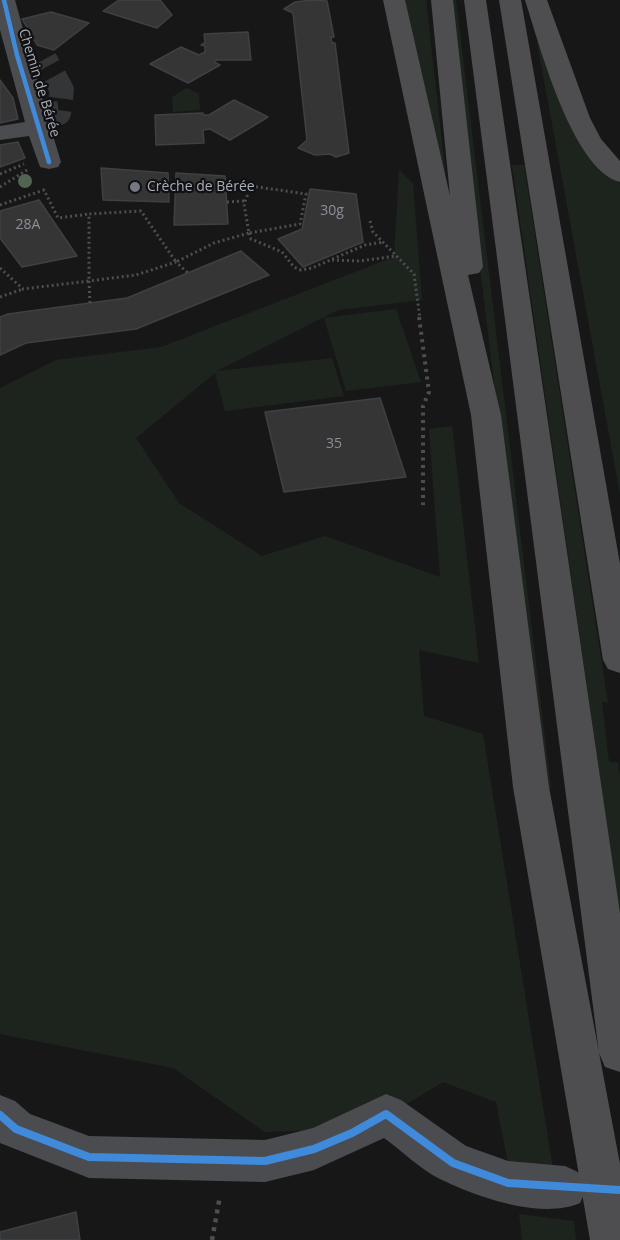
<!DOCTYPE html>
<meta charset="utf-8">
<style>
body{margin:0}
canvas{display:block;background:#171717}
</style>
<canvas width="620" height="1240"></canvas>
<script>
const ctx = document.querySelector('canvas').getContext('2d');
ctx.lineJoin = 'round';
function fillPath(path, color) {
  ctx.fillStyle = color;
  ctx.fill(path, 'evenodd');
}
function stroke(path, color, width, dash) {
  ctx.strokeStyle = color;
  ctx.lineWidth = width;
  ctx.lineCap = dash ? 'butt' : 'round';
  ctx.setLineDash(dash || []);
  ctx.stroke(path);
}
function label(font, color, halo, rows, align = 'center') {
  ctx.font = font + ' "Open Sans",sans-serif';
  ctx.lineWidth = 4.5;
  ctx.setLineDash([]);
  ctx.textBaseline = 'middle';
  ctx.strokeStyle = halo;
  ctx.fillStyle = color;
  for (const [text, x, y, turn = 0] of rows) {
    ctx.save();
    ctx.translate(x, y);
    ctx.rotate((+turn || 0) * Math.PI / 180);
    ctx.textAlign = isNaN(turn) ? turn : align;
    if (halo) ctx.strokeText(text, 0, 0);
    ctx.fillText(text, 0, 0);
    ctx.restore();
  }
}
const green = new Path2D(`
 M 399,0 L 426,0 L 447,187 Z
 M 447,0 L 456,0 L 551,788 L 544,787 Z
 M 537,42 L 543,42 L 605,170 L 620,183 L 620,494 Z
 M 187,88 L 199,94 L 200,110 L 173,112 L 172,97 Z
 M 512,165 L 524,165 L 608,703 L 602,702 L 609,762 L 618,762 L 620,776 L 620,916 Z
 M 399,170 L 413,184 L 422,300 L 338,310 L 217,371 L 332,358 L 344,396 L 225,411 L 215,373 L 136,438 L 179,503 L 262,556 L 325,536 L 440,577 L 429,429 L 452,426 L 479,663 L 419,650 L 424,716 L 483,734 L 554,1175 L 509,1168 L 496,1102 L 443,1082 L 367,1128 L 265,1132 L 173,1068 L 0,1034 L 0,388 L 56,360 L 161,347 L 394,257 Z
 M 396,309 L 421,382 L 346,391 L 324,318 Z
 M 519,1214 L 574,1221 L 576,1240 L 522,1240 Z`);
const building = new Path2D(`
 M 119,0 L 160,0 L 172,15 L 157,28 L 103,11 Z
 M 312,0 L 327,1 L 334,37 L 331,37 L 332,43 L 335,43 L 349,153 L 336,157 L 330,154 L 315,155 L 298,148 L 307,140 L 293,13 L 284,9 L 295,2 Z
 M 51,12 L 89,23 L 54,50 L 37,45 L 22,19 Z
 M 248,32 L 251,60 L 217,60 L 214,62 L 220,65 L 188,83 L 150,64 L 181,47 L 199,55 L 205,52 L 205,46 L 201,45 L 205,42 L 204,34 Z
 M 0,80 L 13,98 L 18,119 L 0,123 Z
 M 234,100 L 268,117 L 230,140 L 210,129 L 203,130 L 204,143 L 156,145 L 155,115 L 203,113 L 203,115 L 209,115 Z
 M 18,142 L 25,158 L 0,167 L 0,145 Z
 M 101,168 L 168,173 L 169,202 L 103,200 Z
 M 176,173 L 225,176 L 228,224 L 174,225 Z
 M 310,189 L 356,194 L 363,242 L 303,267 L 278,239 L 302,229 Z
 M 39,200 L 77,256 L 22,267 L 0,238 L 0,211 Z
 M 241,251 L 269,275 L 136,329 L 26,343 L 0,355 L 0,317 L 8,314 L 127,298 Z
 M 380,398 L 406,477 L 284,492 L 265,412 Z
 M 76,1212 L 80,1240 L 0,1240 L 0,1232 Z`);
const minorTunnel = new Path2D(`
 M 38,116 L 59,113 L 62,90 L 45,59`);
const pathFar2 = new Path2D(`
 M 0,174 L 24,164
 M 251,186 L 306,194 L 300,224 L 249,233 L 244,204 Z
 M 0,187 L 27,170
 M 227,202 L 244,201
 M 0,205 L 44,190 L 58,218 L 89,214
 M 370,221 L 373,232 L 414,274 L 420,319
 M 249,233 L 251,239 L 282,252 L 294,267 L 301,270 L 312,268 L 365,245 L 384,242
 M 332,260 L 360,261 L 396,256
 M 0,268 L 23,289 L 89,281 L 89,214 L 141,211 L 176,262 L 214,243 L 249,233
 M 0,297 L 23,289
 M 90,303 L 89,281 L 136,275 L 176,262 L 188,273`);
const pathFar1 = new Path2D(`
 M 419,317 L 429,392 L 423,406 L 423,505`);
const path = new Path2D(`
 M 212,1240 L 220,1196`);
const minor = new Path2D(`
 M 0,0 L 15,0 L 49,122 L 53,127 L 51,129 L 61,162 L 58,167 L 49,169 L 40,167 L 29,136 L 0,140 L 0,126 L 25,122 L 0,30 Z
 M 386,1094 L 401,1100 L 466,1146 L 508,1161 L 565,1166 L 580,1173 L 587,1188 L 580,1203 C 541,1220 477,1197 440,1179 C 420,1169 402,1151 384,1138 L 314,1170 L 265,1182 L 89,1178 L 0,1143 L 0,1095 L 15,1101 L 30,1114 L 89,1136 L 265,1140 L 313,1128 Z`);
const highway = new Path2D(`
 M 383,0 L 405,0 L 450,196 L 431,0 L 453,0 L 483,267 L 479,273 L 468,275 L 501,415 L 549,787 L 620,1164 L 620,1240 L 590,1240 L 513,787 L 471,415 Z
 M 464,0 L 486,0 L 620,913 L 620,1072 L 605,1067 L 599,1053 Z
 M 499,0 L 521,0 L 620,564 L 620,673 L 608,669 L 603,660 Z
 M 525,0 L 547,0 L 590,118 L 601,139 L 620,161 L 620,182 C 572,170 539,43 525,0 Z`);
const cyclewayFar1 = new Path2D(`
 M 4,0 L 17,55 L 49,162`);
const cycleway = new Path2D(`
 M 0,1115 L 16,1129 L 89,1157 L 265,1161 L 314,1149 L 352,1133 L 386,1114 L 453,1163 L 508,1183 L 620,1190`);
const trees = [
 [25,181]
];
const markers = [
 [135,187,6,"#757880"]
];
const farStreetnames = [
 ["Chemin de Bérée",39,83,73]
];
const farPoinames = [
 ["Crèche de Bérée",147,187]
];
const numberNames = [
 ["30g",332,211],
 ["28A",28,225],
 ["35",334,444]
];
fillPath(green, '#1d241e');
fillPath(building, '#353536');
stroke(building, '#3f4043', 1.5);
stroke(minorTunnel, '#343537', 24, [24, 12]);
stroke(pathFar2, '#4d4e52', 3, [2, 3]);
stroke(pathFar1, '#4d4e52', 4, [3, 4.5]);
stroke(path, '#4d4e52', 4.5, [4, 5]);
fillPath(minor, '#4b4c50');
fillPath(highway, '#4e4e51');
stroke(cyclewayFar1, '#408adc', 4.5);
stroke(cycleway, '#408adc', 8);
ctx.fillStyle = '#506451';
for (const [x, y] of trees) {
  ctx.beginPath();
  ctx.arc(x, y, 7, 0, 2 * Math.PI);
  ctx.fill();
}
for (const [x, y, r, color] of markers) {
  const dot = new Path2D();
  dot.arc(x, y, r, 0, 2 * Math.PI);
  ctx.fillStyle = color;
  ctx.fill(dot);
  stroke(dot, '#111113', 2);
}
label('14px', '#a8adb8', '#111113', farStreetnames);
label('14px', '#a8adb8', '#111113', farPoinames, 'left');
label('14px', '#8b8f98', null, numberNames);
</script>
